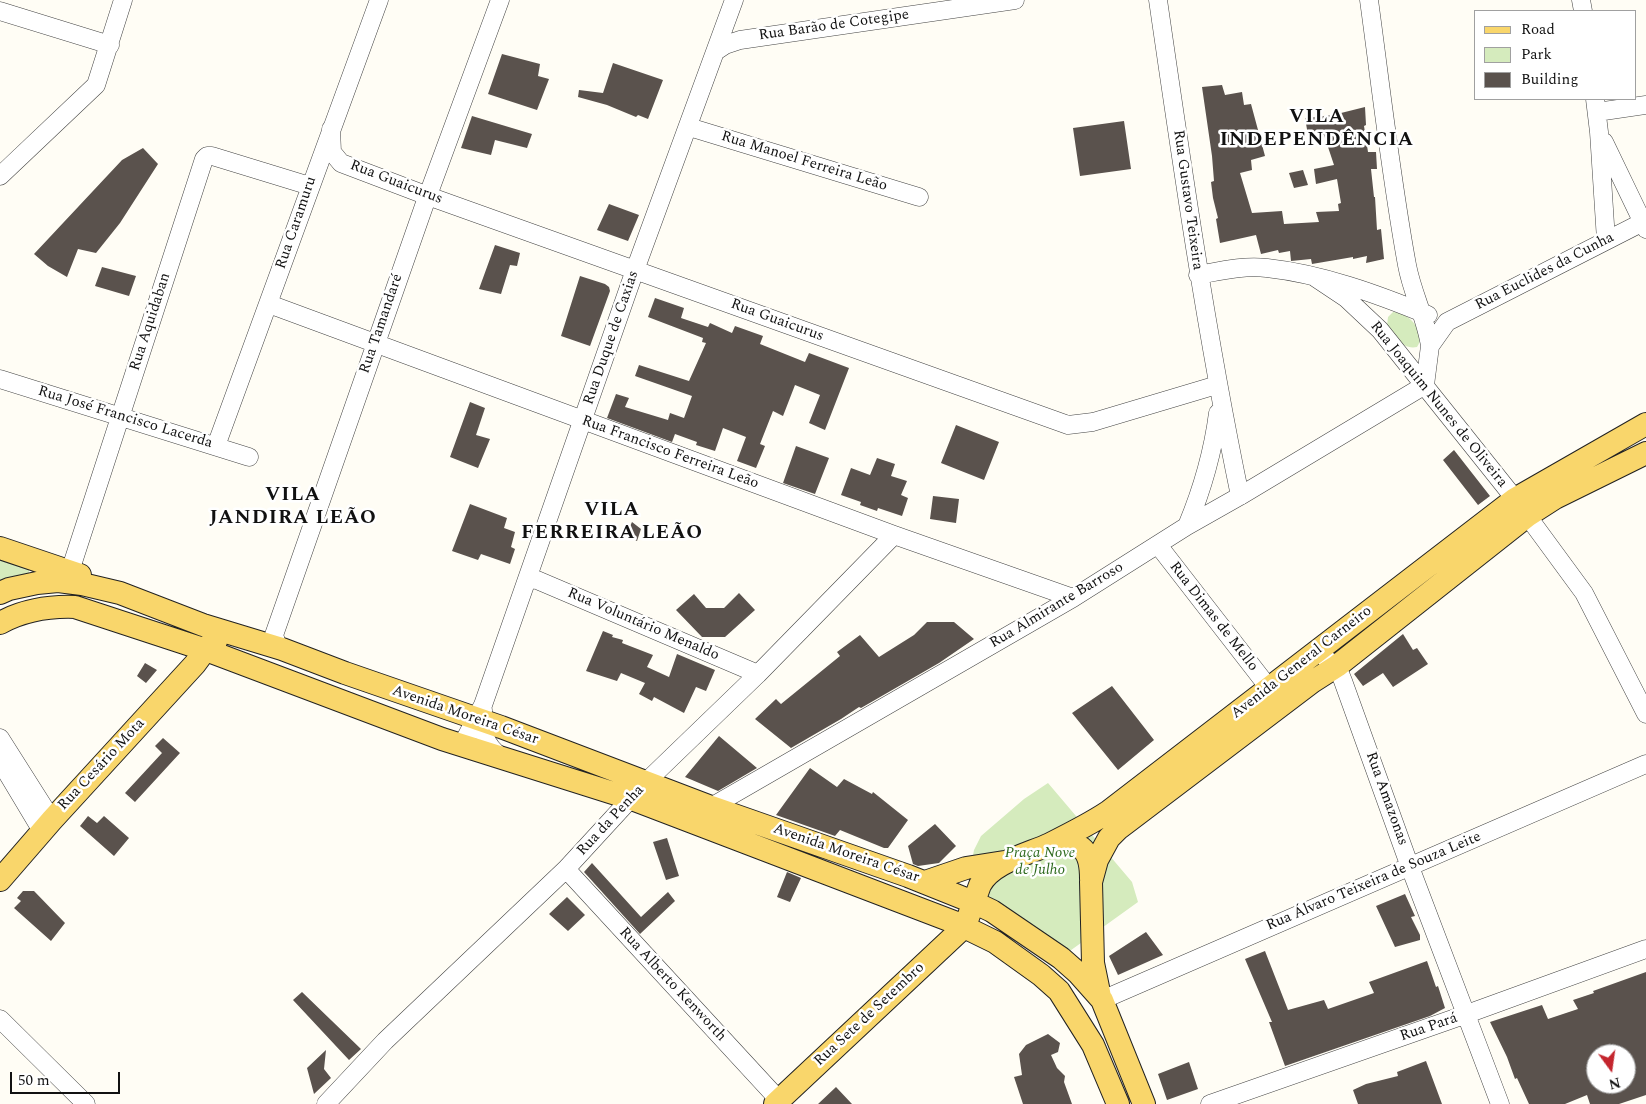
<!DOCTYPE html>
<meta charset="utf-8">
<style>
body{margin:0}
#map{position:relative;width:1646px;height:1104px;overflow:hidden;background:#fffdf5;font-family:Spectral,serif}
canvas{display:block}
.legend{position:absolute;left:1474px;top:10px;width:162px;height:90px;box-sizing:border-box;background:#fff;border:1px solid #a0a0a0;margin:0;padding:6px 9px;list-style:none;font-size:15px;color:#111}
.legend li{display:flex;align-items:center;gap:10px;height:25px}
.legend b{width:25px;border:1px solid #a0a0a0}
.north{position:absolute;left:1586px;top:1044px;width:50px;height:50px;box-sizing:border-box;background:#fff;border:1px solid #a0a0a0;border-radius:50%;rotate:166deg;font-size:14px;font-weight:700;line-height:20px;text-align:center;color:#111}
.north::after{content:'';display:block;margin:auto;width:18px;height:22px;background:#c4262e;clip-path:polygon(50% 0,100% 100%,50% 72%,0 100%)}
.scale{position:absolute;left:10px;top:1072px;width:110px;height:22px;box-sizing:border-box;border:2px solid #111;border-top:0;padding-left:6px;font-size:15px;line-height:18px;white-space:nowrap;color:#111;-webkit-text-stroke:4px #fff;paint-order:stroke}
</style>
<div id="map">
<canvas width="1646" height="1104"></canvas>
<ul class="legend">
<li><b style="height:6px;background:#f9d66b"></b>Road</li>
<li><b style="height:14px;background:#d5ebbd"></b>Park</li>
<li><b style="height:14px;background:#5a524d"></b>Building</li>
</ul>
<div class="north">N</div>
<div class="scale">50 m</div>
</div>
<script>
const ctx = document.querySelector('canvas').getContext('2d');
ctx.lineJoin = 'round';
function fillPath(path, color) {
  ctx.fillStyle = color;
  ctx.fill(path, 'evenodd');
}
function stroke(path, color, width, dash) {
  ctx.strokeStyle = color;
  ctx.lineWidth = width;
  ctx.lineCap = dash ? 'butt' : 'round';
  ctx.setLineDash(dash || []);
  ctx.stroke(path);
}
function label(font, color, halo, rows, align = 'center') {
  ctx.font = font + ' Spectral,serif';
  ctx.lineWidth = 5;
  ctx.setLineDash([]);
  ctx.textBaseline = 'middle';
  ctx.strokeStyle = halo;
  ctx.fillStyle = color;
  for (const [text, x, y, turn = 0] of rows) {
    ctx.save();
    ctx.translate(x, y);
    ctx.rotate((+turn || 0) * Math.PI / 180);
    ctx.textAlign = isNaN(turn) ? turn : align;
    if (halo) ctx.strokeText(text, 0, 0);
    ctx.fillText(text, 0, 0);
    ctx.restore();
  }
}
const green = new Path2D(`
 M 1393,312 C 1408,312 1428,332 1417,347 C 1402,350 1395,336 1387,326 L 1388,317 Z
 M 0,555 L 29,567 L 29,575 L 0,582 Z
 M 1048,783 L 1132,882 L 1138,902 L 1067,953 L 983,896 L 971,866 L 974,850 L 981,836 L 1024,799 Z`);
const building = new Path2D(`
 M 502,54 L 540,64 L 538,76 L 549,79 L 537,110 L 488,94 Z
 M 613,63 L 663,80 L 648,119 L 638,115 L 636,117 L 607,105 L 578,97 L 579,90 L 603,93 Z
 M 1222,85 L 1225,95 L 1242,92 L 1244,105 L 1251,104 L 1265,156 L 1251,160 L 1252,170 L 1240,173 L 1252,213 L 1282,211 L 1284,224 L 1319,222 L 1316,212 L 1339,211 L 1338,204 L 1341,203 L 1337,179 L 1316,184 L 1314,169 L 1334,165 L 1324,135 L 1308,135 L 1305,118 L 1333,115 L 1365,107 L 1366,125 L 1364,126 L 1368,152 L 1376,152 L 1377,169 L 1371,169 L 1374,197 L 1375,197 L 1377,230 L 1381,229 L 1384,259 L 1366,263 L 1367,256 L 1353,259 L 1353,257 L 1312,264 L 1311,259 L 1291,261 L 1290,251 L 1279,253 L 1278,250 L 1261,254 L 1256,235 L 1220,243 L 1216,219 L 1218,218 L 1213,198 L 1211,182 L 1214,181 L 1212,156 L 1202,87 Z
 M 472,116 L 532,134 L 527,148 L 495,140 L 491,155 L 461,148 Z
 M 1124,121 L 1131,169 L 1080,176 L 1073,128 Z
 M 143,148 L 158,164 L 120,223 L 96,253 L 78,249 L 67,277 L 48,266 L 34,254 L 122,160 Z
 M 1303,170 L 1308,185 L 1294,188 L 1289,173 Z
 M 609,204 L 639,215 L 628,241 L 597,230 Z
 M 495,245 L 520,253 L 517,266 L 510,265 L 501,294 L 479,289 Z
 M 102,267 L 136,276 L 129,296 L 95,286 Z
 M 580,276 L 605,284 L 609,287 L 610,291 L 590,346 L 561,336 Z
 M 655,298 L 684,308 L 681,318 L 708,327 L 710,323 L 732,333 L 735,326 L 763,336 L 760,344 L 805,362 L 809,353 L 849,368 L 825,430 L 809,423 L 820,395 L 795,385 L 783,416 L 773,411 L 760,444 L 765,446 L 756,468 L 737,461 L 746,437 L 723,428 L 715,451 L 696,445 L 697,442 L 675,434 L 672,442 L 607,418 L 616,394 L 629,398 L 625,407 L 668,420 L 670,413 L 684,418 L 692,396 L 635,376 L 639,365 L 689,381 L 706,343 L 702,342 L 703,338 L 648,317 Z
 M 470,402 L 485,408 L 476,435 L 490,439 L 478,468 L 450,457 Z
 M 956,425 L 999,442 L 984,480 L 941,463 Z
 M 796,446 L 829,458 L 815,494 L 783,483 Z
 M 1454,450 L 1490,496 L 1478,505 L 1443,460 Z
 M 877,458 L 895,464 L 891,476 L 907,481 L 901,495 L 908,498 L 902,516 L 878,508 L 877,511 L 860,505 L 861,502 L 841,495 L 851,468 L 870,475 Z
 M 933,496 L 959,499 L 956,523 L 930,519 Z
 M 470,504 L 507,518 L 504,528 L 515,532 L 511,547 L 515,549 L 510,564 L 481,554 L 478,560 L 452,551 Z
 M 632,522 L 641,529 L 637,541 L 626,535 Z
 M 739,593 L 755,610 L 725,637 L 702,637 L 676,610 L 694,594 L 706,608 L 724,608 Z
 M 927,622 L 954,622 L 974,639 L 939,663 L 861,708 L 859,707 L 841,719 L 791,748 L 755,719 L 776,699 L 781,704 L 840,656 L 837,652 L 860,635 L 879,657 L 914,635 Z
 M 603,631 L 613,635 L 612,637 L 623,640 L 622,643 L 653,655 L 647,667 L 669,677 L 677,654 L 715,670 L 706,691 L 696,687 L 684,713 L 654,697 L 652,701 L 639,694 L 645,683 L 621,673 L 617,681 L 586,671 Z
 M 1403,634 L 1413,650 L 1417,648 L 1428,664 L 1393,687 L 1383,673 L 1363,686 L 1354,674 Z
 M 145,663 L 157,670 L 146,683 L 137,676 Z
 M 1112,686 L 1154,740 L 1118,770 L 1072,713 Z
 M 719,736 L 757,768 L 718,791 L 685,777 Z
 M 163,738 L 180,753 L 135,802 L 125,793 L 162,753 L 155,746 Z
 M 810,768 L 837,787 L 844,779 L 872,794 L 873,792 L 908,820 L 888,848 L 884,848 L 840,830 L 835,836 L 776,815 Z
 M 88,816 L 97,823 L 104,816 L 129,838 L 114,856 L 80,826 Z
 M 935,824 L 956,846 L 939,863 L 918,866 L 913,864 L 908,846 Z
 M 667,838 L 679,876 L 666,880 L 653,842 Z
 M 592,863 L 641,917 L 668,892 L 675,901 L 640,934 L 584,872 Z
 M 787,872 L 801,878 L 790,902 L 777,897 Z
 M 23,891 L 34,891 L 65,923 L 51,941 L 14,908 L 21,901 L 17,898 Z
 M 1405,894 L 1415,916 L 1411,917 L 1420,935 L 1420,940 L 1395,947 L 1376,906 Z
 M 567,897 L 585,915 L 568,931 L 549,914 Z
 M 1146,932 L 1163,955 L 1118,975 L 1109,956 Z
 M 1265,951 L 1288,1010 L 1324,1000 L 1328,1009 L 1374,993 L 1369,982 L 1427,961 L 1436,987 L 1438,986 L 1445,1008 L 1430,1016 L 1285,1066 L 1269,1022 L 1272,1022 L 1245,959 Z
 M 1646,972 L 1646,1095 L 1619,1104 L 1590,1104 L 1587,1095 L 1565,1104 L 1529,1104 L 1517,1078 L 1515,1079 L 1507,1057 L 1490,1022 L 1542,1005 L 1548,1019 L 1578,1009 L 1573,1000 L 1594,993 L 1593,991 ZM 1596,1054 L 1626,1054 L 1626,1084 L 1596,1084 Z
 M 302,992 L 361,1049 L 349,1060 L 293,1000 Z
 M 1048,1034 L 1060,1043 L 1058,1052 L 1051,1055 L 1057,1068 L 1065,1076 L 1064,1082 L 1072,1104 L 1023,1104 L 1014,1077 L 1022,1075 L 1019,1054 L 1026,1045 Z
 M 326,1050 L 324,1069 L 331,1078 L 314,1094 L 307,1068 Z
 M 1426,1061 L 1442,1104 L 1358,1104 L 1353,1090 L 1366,1084 L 1398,1076 L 1397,1072 Z
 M 1189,1062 L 1198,1089 L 1167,1100 L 1158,1074 Z
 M 836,1087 L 852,1104 L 818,1104 Z`);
const minor = new Path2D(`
 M 1158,0 C 1182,166 1206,332 1240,496
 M 1369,0 C 1381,88 1391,178 1407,265 C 1412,293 1426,318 1430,346
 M 1581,0 L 1583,11
 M 0,11 L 110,45
 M 716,51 L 725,45 L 740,40 L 1015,0
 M 1595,99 L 1599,132 L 1606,240
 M 1597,112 L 1646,105
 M 689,127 L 919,197
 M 331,129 L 332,152 L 341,163 L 428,196 L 1068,425 L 1093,422 L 1217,385
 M 1604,142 L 1646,229
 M 0,176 L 96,85 L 123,0
 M 1198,275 C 1220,271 1244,265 1267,268 C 1322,274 1377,294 1428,315
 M 1313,276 L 1346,298 L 1380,330 L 1515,499 L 1584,593 L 1646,714
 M 269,304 L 894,535 L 1073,598
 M 0,379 L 249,457
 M 1425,385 L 1430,346 L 1447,322 L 1643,222
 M 216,446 C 271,298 324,149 379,0
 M 1187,526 C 1202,490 1213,452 1218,413
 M 1158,545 L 1269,688
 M 528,579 L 537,580 L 758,674
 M 62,580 L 69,572 L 73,562 L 204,159 L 207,156 L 212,156 L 310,186
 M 282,649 L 277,644 L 274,635 L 424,206 L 500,0
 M 1327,660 L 1337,666 L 1343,681 L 1410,867 L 1500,1104
 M 483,710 C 481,731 484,744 501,757
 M 0,738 L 52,820
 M 462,745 L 483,705 L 635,270 L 734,0
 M 0,761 L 42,831
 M 711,807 L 1073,598 L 1187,526 L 1240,496 L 1425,385
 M 566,869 L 779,1100
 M 1102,1000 L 1646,764
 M 0,1019 L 86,1104
 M 326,1104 L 385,1041 L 566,869 L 646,782 L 758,674 L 894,535
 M 1210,1104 L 1467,1014 L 1646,949`);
const major = new Path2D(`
 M 0,548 L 80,575
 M 0,593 L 9,589 L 37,583 L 58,581 L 82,584 L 120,593 L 203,625 L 282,649 L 345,673 L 501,727 L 711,807 L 908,876 L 973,902 L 992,911 L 1061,958 L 1078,973 L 1102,1000 L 1144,1104
 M 0,623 C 24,610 48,606 75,607 L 206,650 L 442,739 L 632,799 L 954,922 L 995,942 L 1041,975 L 1059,991 L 1093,1045 L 1118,1104
 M 1049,845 C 1079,839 1091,847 1091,879
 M 0,880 L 52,820 L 195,664 L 209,645 L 216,641
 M 925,882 L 966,868 L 1004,862
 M 1100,997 L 1093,963 L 1091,882 L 1097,860 L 1109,838 L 1118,829 L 1312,682 L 1337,666 L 1527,516 L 1555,498 L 1646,453
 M 775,1104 L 965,926 L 980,885 C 992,862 1029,854 1050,844 C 1070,834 1090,824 1108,812 L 1515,499 L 1646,424`);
const streetNames = [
 ["Rua Barão de Cotegipe",834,26,-8],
 ["Rua Manoel Ferreira Leão",804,162,17],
 ["Rua Guaicurus",396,183,21],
 ["Rua Gustavo Teixeira",1187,200,82],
 ["Rua Caramuru",297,223,-71],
 ["Rua Euclides da Cunha",1545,272,-27],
 ["Rua Guaicurus",777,321,20],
 ["Rua Aquidaban",151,322,-72],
 ["Rua Tamandaré",382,324,-71],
 ["Rua Duque de Caxias",612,338,-71],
 ["Rua Joaquim Nunes de Oliveira",1438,405,51],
 ["Rua José Francisco Lacerda",125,418,17],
 ["Rua Francisco Ferreira Leão",670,453,20],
 ["Rua Almirante Barroso",1057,606,-31],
 ["Rua Dimas de Mello",1213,617,52],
 ["Rua Voluntário Menaldo",643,625,23],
 ["Avenida General Carneiro",1302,663,-38],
 ["Avenida Moreira César",465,716,19],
 ["Rua Cesário Mota",102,765,-47],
 ["Rua Amazonas",1386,799,70],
 ["Rua da Penha",611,821,-47],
 ["Avenida Moreira César",846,854,19],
 ["Rua Álvaro Teixeira de Souza Leite",1374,882,-23],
 ["Rua Alberto Kenworth",672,985,47],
 ["Rua Sete de Setembro",870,1015,-43],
 ["Rua Pará",1429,1028,-19]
];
const parkNames = [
 ["Praça Nove",1040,854],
 ["de Julho",1040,871]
];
const districtNames = [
 ["VILA",1317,118],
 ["INDEPENDÊNCIA",1317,141],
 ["VILA",293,496],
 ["JANDIRA LEÃO",293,519],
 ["VILA",612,511],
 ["FERREIRA LEÃO",612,534]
];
fillPath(green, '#d5ebbd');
fillPath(building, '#5a524d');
stroke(minor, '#444', 19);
stroke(major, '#222', 24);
stroke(minor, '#fff', 18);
stroke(major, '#f9d66b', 22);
label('15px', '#111', '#fff', streetNames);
label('italic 15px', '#2f6b1f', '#fff', parkNames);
ctx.letterSpacing = '1px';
label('bold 20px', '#111', '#fff', districtNames);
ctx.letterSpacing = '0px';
</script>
